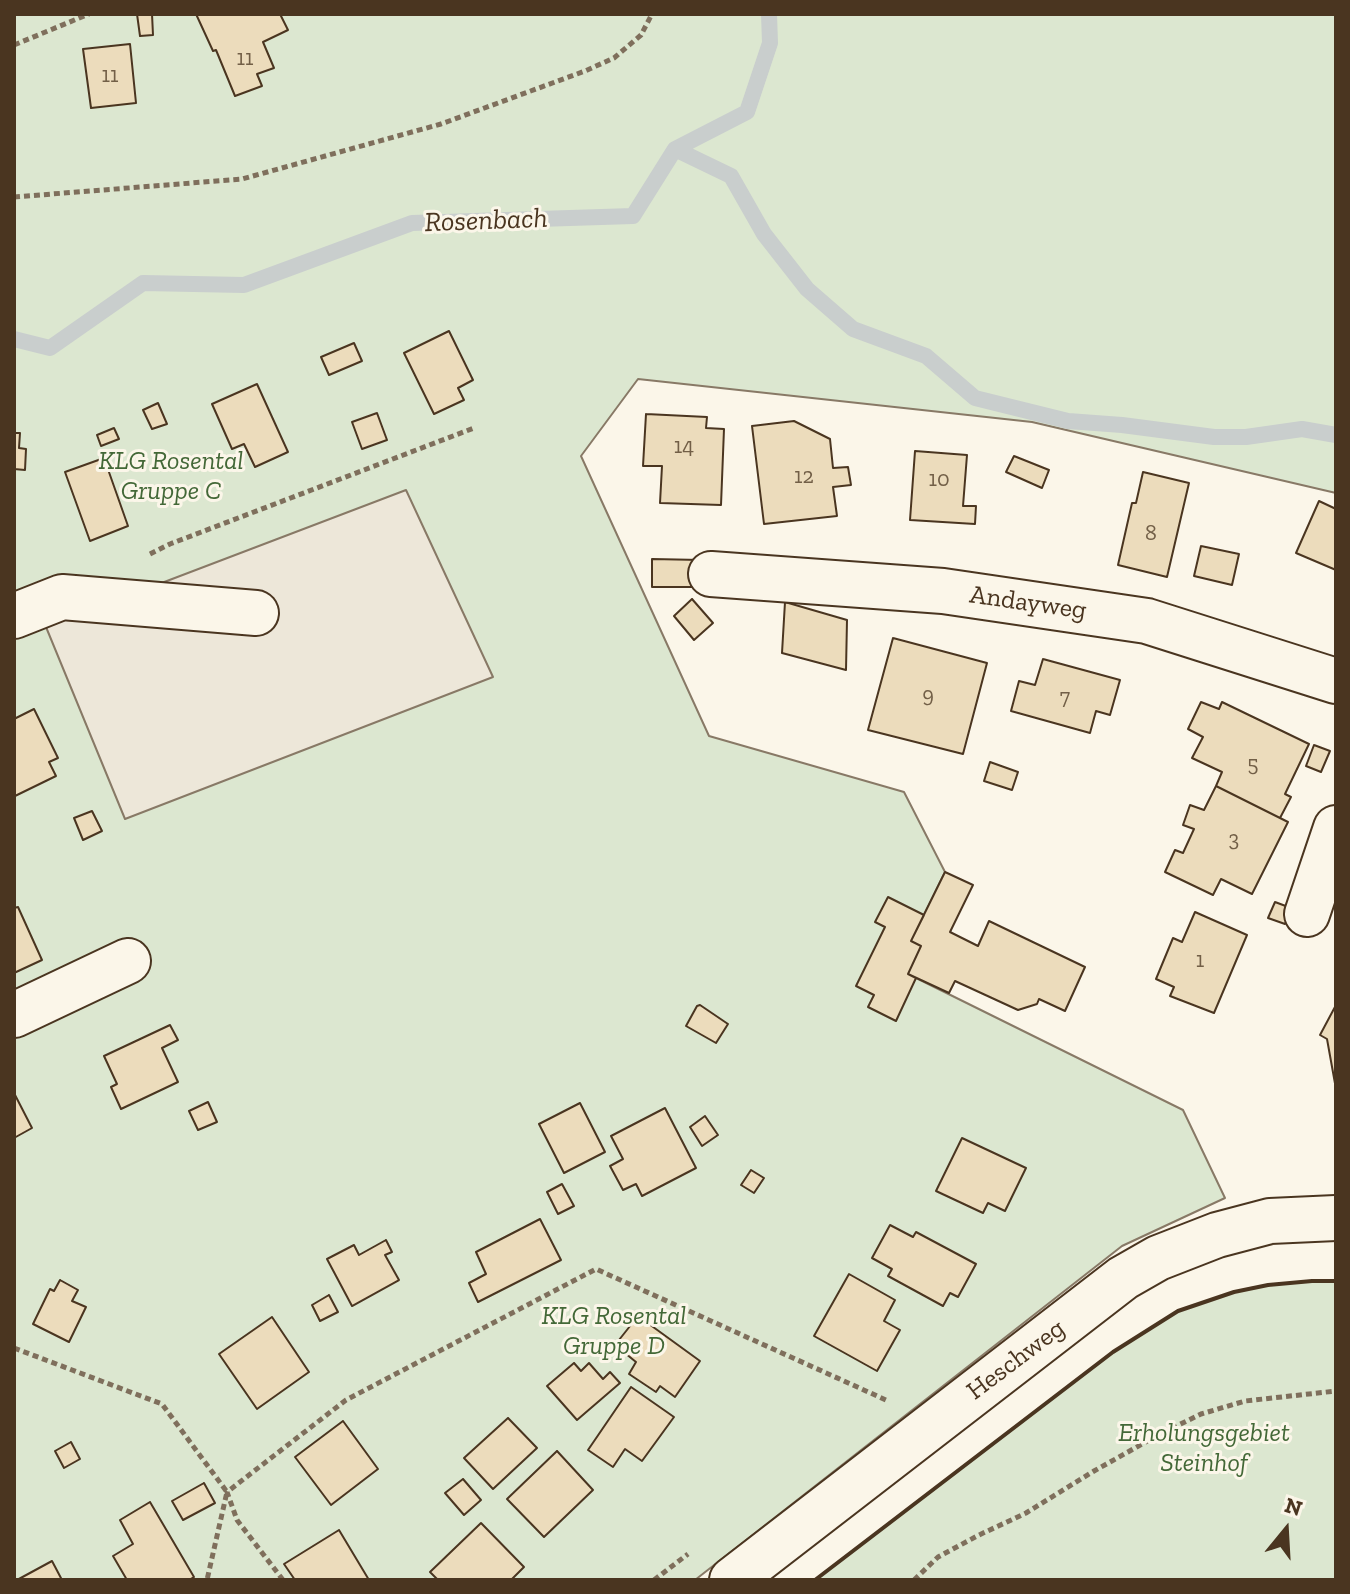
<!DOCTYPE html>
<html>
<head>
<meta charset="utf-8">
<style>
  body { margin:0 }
  #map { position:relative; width:1350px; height:1594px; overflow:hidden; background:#fbf6e9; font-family:"Zilla Slab",serif }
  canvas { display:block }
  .frame { position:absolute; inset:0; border:16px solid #4a3520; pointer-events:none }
  .north { position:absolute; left:1246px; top:1490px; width:80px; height:80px; -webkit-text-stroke:6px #fbf6e9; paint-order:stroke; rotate:18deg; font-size:22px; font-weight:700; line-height:32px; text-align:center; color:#4a3520 }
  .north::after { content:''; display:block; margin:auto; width:28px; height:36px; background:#4a3520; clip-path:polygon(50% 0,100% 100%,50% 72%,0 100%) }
</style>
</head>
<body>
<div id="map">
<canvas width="1350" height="1594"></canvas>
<div class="frame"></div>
<div class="north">N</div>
</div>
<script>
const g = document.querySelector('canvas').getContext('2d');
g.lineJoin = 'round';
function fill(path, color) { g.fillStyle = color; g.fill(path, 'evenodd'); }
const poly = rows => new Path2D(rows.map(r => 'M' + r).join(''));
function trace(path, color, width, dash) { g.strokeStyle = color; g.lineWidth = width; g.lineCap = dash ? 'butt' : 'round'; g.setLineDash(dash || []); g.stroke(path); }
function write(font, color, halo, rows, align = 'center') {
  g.font = font + ' "Zilla Slab",serif'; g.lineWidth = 6; g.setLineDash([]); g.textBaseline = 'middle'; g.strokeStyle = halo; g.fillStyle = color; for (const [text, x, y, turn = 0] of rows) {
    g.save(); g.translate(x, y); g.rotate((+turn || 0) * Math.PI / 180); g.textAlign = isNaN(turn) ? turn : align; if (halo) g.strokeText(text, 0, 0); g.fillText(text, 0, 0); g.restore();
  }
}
const green = poly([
  [14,14,1336,14,1336,493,1032,422,638,379,581,456,709,736,904,792,945,872,911,941,908,974,1183,1110,1225,1198,1122,1246,695,1580,14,1580,14,14],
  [1312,1281,1336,1281,1336,1580,815,1580,1113,1352,1178,1311,1234,1292,1268,1285,1312,1281]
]);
const parking = poly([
  [406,490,493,677,125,819,46,627,406,490]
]);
const stream = poly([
  [675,149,731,176,764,234,807,289,853,329,926,356,975,398,1068,421,1122,425,1214,437,1246,437,1302,429,1336,435],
  [14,339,50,348,143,283,244,285,412,223,633,216,675,149,747,112,770,43,769,14]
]);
const building = poly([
  [137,14,152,14,153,35,140,36,137,14],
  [196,14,280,14,288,30,263,42,274,68,257,74,262,86,235,96,216,50,213,51,196,14],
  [130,44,136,103,91,108,83,49,130,44],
  [449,331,473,380,458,388,464,400,434,414,404,353,449,331],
  [354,343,362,361,329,375,321,357,354,343],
  [257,384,288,452,255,467,244,444,232,449,212,404,257,384],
  [158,403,167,424,152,429,143,410,158,403],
  [377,413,387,440,362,449,352,422,377,413],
  [646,414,707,417,706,428,724,429,721,505,660,503,662,466,643,466,646,414],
  [794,421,830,439,833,468,848,467,851,485,833,487,837,516,764,524,752,426,794,421],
  [114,428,119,439,101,446,97,435,114,428],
  [14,433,20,433,19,448,26,449,25,470,14,469,14,433],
  [915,451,967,455,963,506,976,506,975,524,910,520,915,451],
  [1014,456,1049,470,1042,488,1006,472,1014,456],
  [104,458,128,526,90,541,65,472,104,458],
  [1143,472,1189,483,1167,577,1118,565,1132,503,1136,503,1143,472],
  [1319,501,1336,509,1336,570,1296,553,1319,501],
  [1201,546,1239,554,1232,585,1194,576,1201,546],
  [652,559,701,560,701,587,652,587,652,559],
  [692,599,713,623,694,640,674,616,692,599],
  [785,602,847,620,846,670,782,653,785,602],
  [893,638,987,663,963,754,868,730,893,638],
  [1043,659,1120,680,1110,715,1096,711,1090,733,1011,711,1019,681,1035,685,1043,659],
  [1201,702,1219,709,1222,702,1309,744,1285,794,1291,797,1280,818,1216,786,1222,772,1192,758,1203,737,1188,729,1201,702],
  [34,709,58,758,49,762,56,776,15,796,14,719,34,709],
  [1314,745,1330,751,1321,772,1306,766,1314,745],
  [990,762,1018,772,1012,790,984,781,990,762],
  [1216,786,1288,822,1252,894,1221,879,1213,895,1165,872,1175,850,1183,853,1194,829,1183,825,1190,805,1204,810,1216,786],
  [92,811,102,831,83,840,74,818,92,811],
  [945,872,973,885,950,932,978,946,989,921,1085,967,1065,1011,1039,999,1037,1004,1018,1010,955,981,949,993,908,974,921,946,911,941,945,872],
  [888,897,924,915,911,941,921,946,908,974,916,978,896,1021,868,1007,874,995,856,986,885,927,875,922,888,897],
  [1275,902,1291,908,1285,924,1268,918,1275,902],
  [18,907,42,960,14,973,14,908,18,907],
  [1195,912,1247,935,1214,1013,1170,996,1174,987,1156,979,1173,938,1182,942,1195,912],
  [700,1005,728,1024,716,1043,686,1026,697,1006,700,1005],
  [1336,1005,1336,1089,1327,1039,1320,1035,1336,1005],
  [170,1025,178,1040,162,1048,178,1082,121,1109,111,1087,117,1084,104,1056,170,1025],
  [14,1093,32,1128,14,1138,14,1093],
  [208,1102,217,1122,198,1130,189,1111,208,1102],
  [580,1103,605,1152,564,1173,539,1124,580,1103],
  [665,1108,696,1168,642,1196,636,1184,623,1190,610,1166,623,1159,611,1136,665,1108],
  [705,1116,718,1135,702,1146,690,1127,705,1116],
  [962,1138,1026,1168,1005,1211,988,1203,983,1213,936,1191,962,1138],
  [751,1170,764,1178,754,1193,741,1185,751,1170],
  [562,1184,574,1206,558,1214,547,1192,562,1184],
  [540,1219,561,1260,478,1302,469,1283,486,1274,476,1252,540,1219],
  [890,1225,913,1237,916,1232,976,1264,958,1297,950,1293,943,1306,888,1276,892,1269,872,1258,890,1225],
  [386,1240,392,1252,385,1255,399,1280,352,1306,327,1259,354,1245,359,1255,386,1240],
  [849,1274,895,1300,884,1321,900,1330,877,1371,814,1336,849,1274],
  [60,1280,78,1290,72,1301,86,1307,69,1342,33,1324,50,1289,54,1291,60,1280],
  [329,1295,338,1312,320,1321,312,1305,329,1295],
  [638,1316,700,1361,675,1397,660,1386,656,1392,629,1374,636,1362,615,1345,638,1316],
  [272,1317,309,1372,257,1409,219,1354,272,1317],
  [574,1363,581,1371,589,1363,603,1379,610,1372,620,1383,577,1420,547,1386,574,1363],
  [631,1387,674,1417,642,1461,625,1449,613,1467,588,1450,631,1387],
  [508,1418,537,1448,493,1489,464,1458,508,1418],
  [343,1421,378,1469,331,1505,295,1457,343,1421],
  [71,1442,80,1459,64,1468,55,1451,71,1442],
  [557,1451,593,1490,544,1537,507,1499,557,1451],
  [463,1479,481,1500,464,1515,445,1493,463,1479],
  [204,1483,215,1503,183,1520,172,1501,204,1483],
  [150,1502,194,1577,189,1580,127,1580,113,1556,133,1544,120,1520,150,1502],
  [481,1523,524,1567,511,1580,438,1580,430,1572,481,1523],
  [339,1530,369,1580,295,1580,284,1564,339,1530],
  [52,1561,62,1580,17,1580,52,1561]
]);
const path = poly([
  [14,45,89,14],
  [14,197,242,179,441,124,585,71,614,58,641,35,652,14],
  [150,554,170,544,474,428],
  [14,1348,162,1404,227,1492,207,1580],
  [283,1580,237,1520,227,1492,346,1400,596,1269,886,1400],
  [654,1580,688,1554],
  [914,1580,938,1557,979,1535,1026,1513,1094,1471,1160,1434,1201,1414,1245,1401,1336,1391]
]);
const minor = poly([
  [711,574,943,591,1147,621,1336,681],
  [14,616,62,597,256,613],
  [1307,914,1336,828],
  [14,1015,128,961],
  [732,1580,1123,1278,1158,1258,1217,1235,1270,1221,1336,1218]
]);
const wall = poly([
  [815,1580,1113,1352,1178,1311,1234,1292,1268,1285,1312,1281,1336,1281]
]);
const numberNames = [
  ["11",245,59],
  ["11",110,76],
  ["14",684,447],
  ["12",804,477],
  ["10",939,480],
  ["8",1151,534],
  ["9",928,696],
  ["7",1065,698],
  ["5",1253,765],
  ["3",1234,840],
  ["1",1200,961]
];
const parkNames = [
  ["KLG Rosental",171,462],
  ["Gruppe C",171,492],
  ["KLG Rosental",614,1317],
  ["Gruppe D",614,1347],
  ["Erholungsgebiet",1204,1434],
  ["Steinhof",1204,1464]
];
const streetNames = [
  ["Andayweg",1028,603,8],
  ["Heschweg",1016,1360,-37]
];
const waterNames = [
  ["Rosenbach",486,221,-2]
];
fill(green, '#dce7d0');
trace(green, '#887966', 2);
fill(parking, '#ede7d9');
trace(parking, '#887966', 2);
trace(stream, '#c9cecd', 16);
fill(building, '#ecdcbc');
trace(building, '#4a3520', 2);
trace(minor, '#4a3520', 48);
trace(path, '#7f6f5c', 5, [6, 4]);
trace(minor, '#fbf6e9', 44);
trace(wall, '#4a3520', 4);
write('22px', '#725f47', null, numberNames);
write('italic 26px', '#436837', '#fbf6e9', parkNames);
write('26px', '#4a3520', '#fbf6e9', streetNames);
write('italic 28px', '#4a3520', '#fbf6e9', waterNames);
</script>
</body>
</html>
